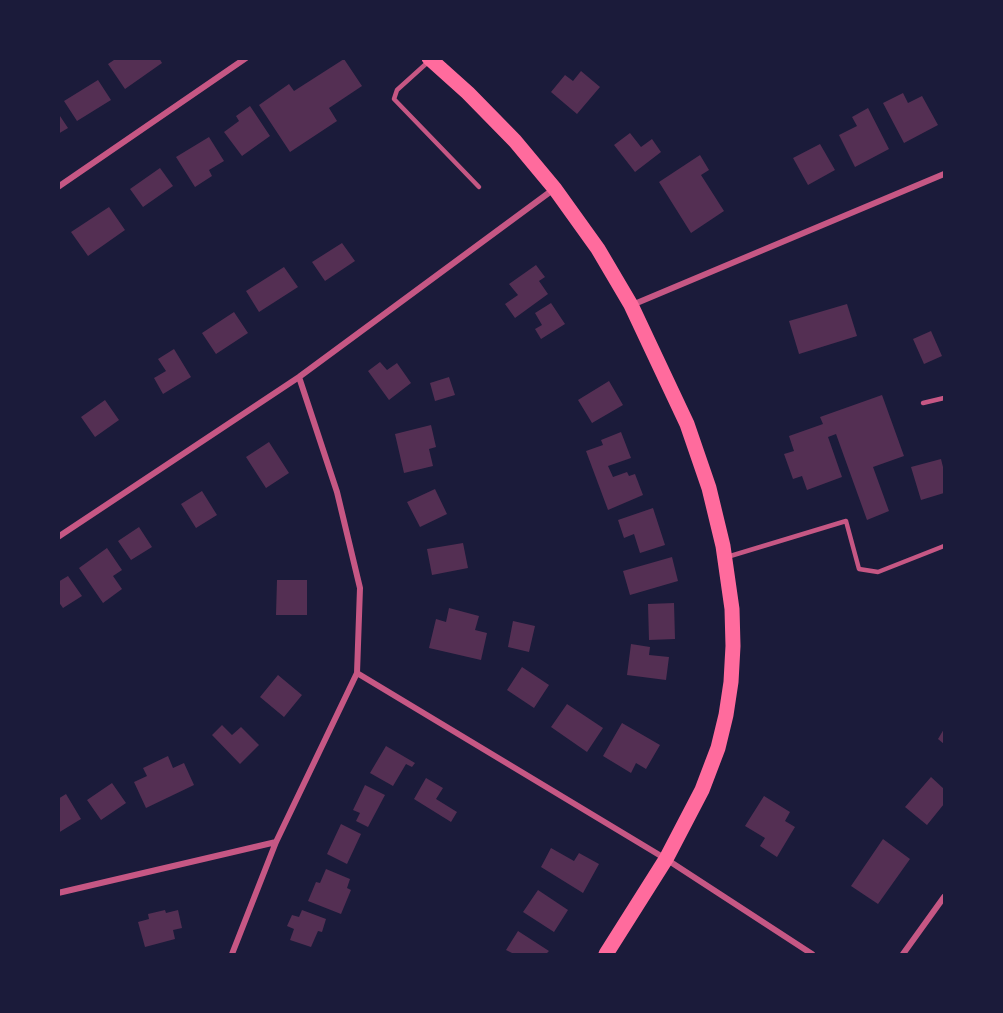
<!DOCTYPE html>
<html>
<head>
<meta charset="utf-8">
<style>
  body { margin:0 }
  #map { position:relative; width:1003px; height:1013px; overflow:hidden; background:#1b1b3a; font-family:"Archivo Narrow",sans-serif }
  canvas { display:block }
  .frame { position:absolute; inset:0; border:60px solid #1b1b3a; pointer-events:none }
</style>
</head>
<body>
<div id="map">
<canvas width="1003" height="1013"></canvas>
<div class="frame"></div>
</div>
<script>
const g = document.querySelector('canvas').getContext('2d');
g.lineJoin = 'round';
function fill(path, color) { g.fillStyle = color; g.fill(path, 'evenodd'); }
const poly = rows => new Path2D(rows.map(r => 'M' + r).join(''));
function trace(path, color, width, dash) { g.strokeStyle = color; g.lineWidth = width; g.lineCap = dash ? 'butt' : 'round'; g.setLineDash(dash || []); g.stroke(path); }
const building = poly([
  [117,58,159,58,162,63,125,89,108,64],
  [344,59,362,86,329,108,337,121,290,152,259,105,289,84,294,91],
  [581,71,600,87,577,114,551,92,565,75,573,81],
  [98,80,111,100,77,121,64,101],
  [903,93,908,103,922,96,938,125,904,143,883,103],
  [250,106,270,136,242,156,224,132,239,121,236,116],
  [868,108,889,149,855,167,839,135,857,126,852,117],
  [58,113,68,128,58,134],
  [630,133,641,147,652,139,661,152,635,172,614,145],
  [209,137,224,161,209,170,212,176,195,187,176,157],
  [820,144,835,170,808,185,793,158],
  [700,155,709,170,701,175,724,211,691,233,659,182],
  [160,168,173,186,143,207,130,189],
  [109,207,125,230,88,256,71,232],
  [342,243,355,261,325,281,312,262],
  [536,265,545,277,539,281,548,294,515,318,505,304,518,295,509,284],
  [284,267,298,287,259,312,246,291],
  [551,303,565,324,541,339,535,329,542,325,535,313],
  [847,304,857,336,799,354,789,321],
  [234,312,248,333,216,354,202,333],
  [931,331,942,356,924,364,913,339],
  [174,349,191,377,163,394,154,378,166,371,158,359],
  [380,362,387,370,397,363,411,383,389,400,368,371],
  [449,377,455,395,435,401,430,383],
  [609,381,623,405,592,423,578,400],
  [882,395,904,456,873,467,889,511,867,520,836,434,828,437,842,477,807,490,802,476,793,479,784,454,794,451,789,436,823,424,820,417],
  [105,400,119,420,95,437,81,417],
  [431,425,436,447,429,449,433,466,404,473,395,434],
  [621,432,631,458,608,466,613,477,627,472,629,476,635,474,643,495,608,510,586,451,603,445,601,440],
  [269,442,289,473,266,488,246,457],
  [941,459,944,471,944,493,921,500,911,467],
  [435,489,447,514,420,527,407,502],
  [202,491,217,515,196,528,181,504],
  [653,508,665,545,640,553,634,534,624,538,618,520],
  [139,527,152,547,131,560,118,541],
  [463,543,468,568,432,575,427,549],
  [107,548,122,570,113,576,122,589,103,603,79,568],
  [672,557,678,581,630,595,623,571],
  [68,576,82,596,63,608,58,601,58,582],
  [277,580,307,580,307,615,276,615],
  [674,603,675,639,649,640,648,604],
  [449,608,479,616,475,630,487,633,481,660,429,648,436,619,446,622],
  [513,621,535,626,529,652,508,647],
  [631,644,650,647,649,655,669,657,666,680,627,675],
  [522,667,549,685,534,708,507,690],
  [278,675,302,695,284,717,260,697],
  [567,704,603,728,587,752,551,727],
  [622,723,660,745,646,769,636,763,631,773,603,756],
  [222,725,232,735,241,727,259,745,240,764,212,735],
  [944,729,944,744,938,739],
  [386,746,415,763,412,767,406,764,393,786,370,773],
  [168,756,173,768,184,763,194,785,146,808,134,782,147,776,143,768],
  [931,777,944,789,944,804,927,825,905,807],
  [426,778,443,788,436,799,457,812,451,822,414,799],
  [112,783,126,803,101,820,87,800],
  [365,785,385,795,368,827,356,821,360,813,353,810],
  [66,794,81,819,58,833,58,799],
  [764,796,790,812,785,821,795,827,777,857,760,846,765,838,745,826],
  [341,824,361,834,347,864,327,854],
  [883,839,910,859,878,904,851,886],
  [551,848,574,861,579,853,599,864,583,893,541,867],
  [326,869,350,879,347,888,351,890,341,914,308,901,316,882,320,883],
  [538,890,568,910,554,932,523,912],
  [165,910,166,913,178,910,182,928,173,930,175,939,145,947,138,922,149,919,148,914],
  [302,910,326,919,322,932,318,931,311,947,290,940,294,929,287,926,292,915,299,917],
  [518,931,549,951,546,954,514,954,506,950]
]);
const service = poly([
  [428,62,397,90,394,99,479,187],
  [923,403,944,398],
  [727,557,846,521,859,569,878,572,944,546]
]);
const minor = poly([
  [58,187,246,58],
  [632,305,944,174],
  [58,537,299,377,554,189],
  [357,673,666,859,812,954],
  [58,893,276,842],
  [232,954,276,842,357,673,360,588,337,492,299,377],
  [903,954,944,897]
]);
const primary = poly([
  [429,58,468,93,515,141,555,189,598,249,631,305,687,424,709,488,723,546,732,609,733,646,731,682,726,715,718,748,702,790,666,859,606,954]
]);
fill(building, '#542f53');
trace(service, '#c65784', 4.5);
trace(minor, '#c65784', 6);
trace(primary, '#ff6b9d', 15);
</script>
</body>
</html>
